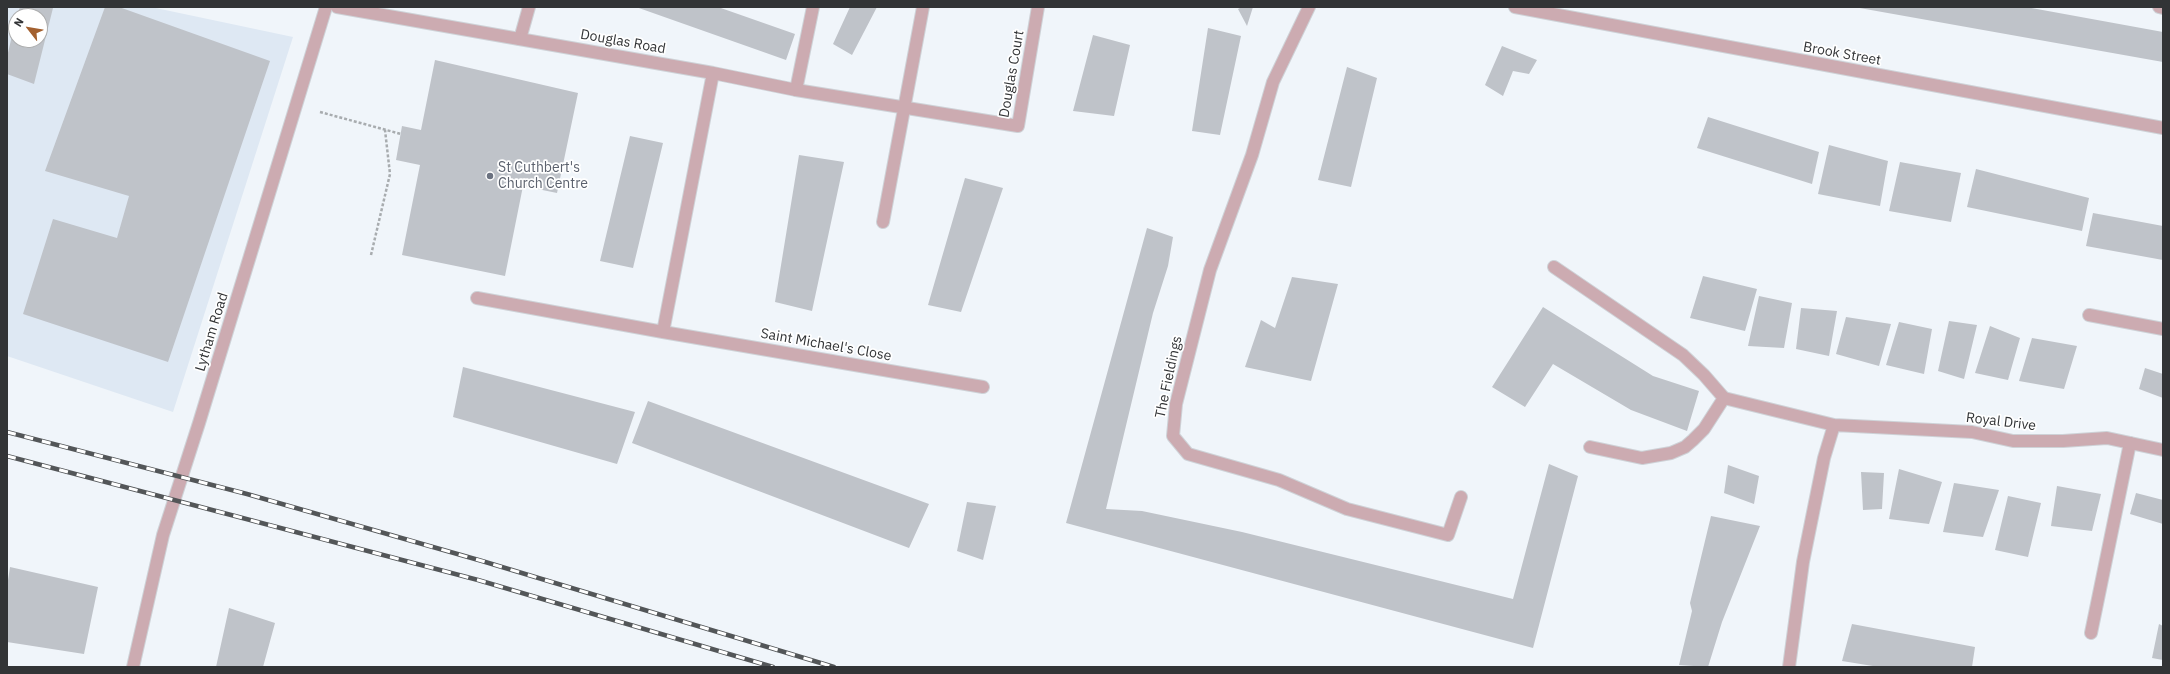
<!DOCTYPE html>
<html>
<head>
<meta charset="utf-8">
<style>
  body { margin:0 }
  #map { position:relative; width:2170px; height:674px; overflow:hidden; background:#f0f5fa; font-family:"IBM Plex Sans",sans-serif }
  canvas { display:block }
  .frame { position:absolute; inset:0; border:8px solid #323436; pointer-events:none }
  .north { position:absolute; left:8px; top:8px; width:40px; height:40px; box-sizing:border-box; background:#fff; border:1px solid #adaeaf; border-radius:50%; rotate:301deg; font-size:11px; font-weight:700; line-height:16px; text-align:center; color:#323436 }
  .north::after { content:''; display:block; margin:auto; width:14px; height:18px; background:#a3602f; clip-path:polygon(50% 0,100% 100%,50% 72%,0 100%) }
</style>
</head>
<body>
<div id="map">
<canvas width="2170" height="674"></canvas>
<div class="frame"></div>
<div class="north">N</div>
</div>
<script>
const g = document.querySelector('canvas').getContext('2d');
g.lineJoin = 'round';
function fill(path, color) { g.fillStyle = color; g.fill(path, 'evenodd'); }
const poly = rows => new Path2D(rows.map(r => 'M' + r).join(''));
function trace(path, color, width, dash) { g.strokeStyle = color; g.lineWidth = width; g.lineCap = dash ? 'butt' : 'round'; g.setLineDash(dash || []); g.stroke(path); }
function write(font, color, halo, rows, align = 'center') {
  g.font = font + ' "IBM Plex Sans",sans-serif'; g.lineWidth = 3.5; g.setLineDash([]); g.textBaseline = 'middle'; g.strokeStyle = halo; g.fillStyle = color; for (const [text, x, y, turn = 0] of rows) {
    g.save(); g.translate(x, y); g.rotate((+turn || 0) * Math.PI / 180); g.textAlign = isNaN(turn) ? turn : align; if (halo) g.strokeText(text, 0, 0); g.fillText(text, 0, 0); g.restore();
  }
}
const built = poly([
  [7,7,151,7,293,37,173,412,7,356],
  [16,16,40,16,40,40,16,40]
]);
const building = poly([
  [20,7,53,8,34,84,7,74,7,57,15,23,16,40,40,40,40,16,17,16],
  [105,7,119,7,270,61,168,362,23,314,53,219,117,238,129,196,45,171],
  [636,7,718,7,795,34,786,60],
  [850,7,877,7,852,55,833,44],
  [1242,7,1253,7,1247,26,1238,9],
  [1854,7,2026,7,2163,32,2163,62],
  [1208,28,1241,36,1220,135,1192,131],
  [1093,35,1130,45,1114,116,1073,111],
  [1502,46,1537,60,1529,74,1513,71,1503,96,1485,85],
  [435,60,578,93,557,193,523,186,505,276,402,255,420,165,396,160,402,126,421,130],
  [1347,67,1377,78,1351,187,1318,180],
  [1708,117,1819,152,1812,184,1697,148],
  [630,136,663,143,633,268,600,261],
  [1829,145,1888,161,1880,206,1818,194],
  [799,155,844,162,812,311,775,302],
  [1900,162,1961,173,1951,222,1889,211],
  [1976,169,2089,198,2082,231,1967,207],
  [965,178,1003,188,961,312,928,305],
  [2093,213,2163,226,2163,260,2086,246],
  [1147,228,1173,237,1168,266,1153,313,1106,509,1142,511,1242,532,1513,599,1549,464,1578,476,1533,648,1066,523],
  [1703,276,1757,289,1745,331,1690,318],
  [1292,277,1338,284,1311,381,1245,367,1261,320,1275,328],
  [1759,296,1792,303,1784,348,1748,346],
  [1543,307,1653,376,1699,391,1687,431,1631,410,1553,364,1525,407,1492,387],
  [1801,308,1837,311,1829,356,1796,349],
  [1846,317,1891,324,1879,366,1836,354],
  [1949,321,1977,325,1964,379,1938,371],
  [1899,322,1932,329,1924,374,1886,365],
  [1990,326,2020,338,2008,380,1975,373],
  [2032,338,2077,346,2064,389,2019,381],
  [463,367,635,412,617,464,453,417],
  [2145,368,2163,374,2163,398,2139,389],
  [648,401,929,504,909,548,632,443],
  [1728,465,1759,476,1754,504,1724,493],
  [1899,469,1942,482,1929,524,1889,519],
  [1861,472,1884,473,1882,509,1863,510],
  [1954,483,1999,490,1983,537,1943,532],
  [2057,486,2101,494,2092,531,2051,526],
  [2136,493,2163,500,2163,524,2130,514],
  [2008,496,2041,503,2028,557,1995,550],
  [967,502,996,506,983,560,957,551],
  [1711,516,1760,526,1722,622,1708,667,1679,665,1692,611,1690,603],
  [10,567,98,587,84,654,7,642,7,587],
  [229,608,275,623,263,667,216,667],
  [1852,624,1975,647,1972,667,1879,667,1842,661],
  [2159,624,2163,626,2163,660,2152,658]
]);
const path = poly([
  [320,112,401,134],
  [371,255,390,174,385,130]
]);
const lane = poly([
  [2159,7,2163,8],
  [520,39,529,7],
  [796,90,813,7],
  [1554,267,1683,355,1704,375,1724,398,1704,429,1693,440,1685,447,1671,453,1642,458,1590,447],
  [2089,315,2163,329],
  [2091,633,2130,443]
]);
const street = poly([
  [337,7,713,73,796,90,1018,126,1038,7],
  [1309,7,1273,82,1252,155,1210,270,1176,404,1173,436,1188,454,1279,480,1347,509,1448,535,1461,497],
  [1515,7,2163,128],
  [713,73,663,332,983,387],
  [883,222,923,7],
  [477,298,663,332],
  [1724,398,1834,425,1972,432,2013,441,2063,441,2107,438,2163,450],
  [133,667,163,535,199,423,326,7],
  [1789,667,1803,562,1824,458,1834,425]
]);
const rail = poly([
  [7,432,247,494,482,561,834,667],
  [7,456,478,580,773,667]
]);
const markers = [
  [490,176,4,"#6b7280"]
];
const streetNames = [
  ["Douglas Road",623,42,10],
  ["Brook Street",1842,54,10],
  ["Douglas Court",1012,74,-80],
  ["Lytham Road",212,332,-73],
  ["Saint Michael's Close",826,345,10],
  ["The Fieldings",1169,377,-78],
  ["Royal Drive",2001,422,7]
];
const worshipNames = [
  ["St Cuthbert's",498,168],
  ["Church Centre",498,184]
];
fill(built, '#dee8f3');
fill(building, '#bfc3c9');
trace(lane, '#ced2d7', 14);
trace(street, '#ced2d7', 14);
trace(path, '#a8acaf', 2.5, [3, 2]);
trace(lane, '#ccabb1', 12);
trace(street, '#ccabb1', 12);
trace(rail, '#535658', 4.5);
trace(rail, '#fff', 3, [9]);
for (const [x, y, r, color] of markers) { const dot = new Path2D(); dot.arc(x, y, r, 0, 2 * Math.PI); g.fillStyle = color; g.fill(dot); trace(dot, '#fff', 1.5); }
write('14px', '#323436', '#fff', streetNames);
write('14px', '#5b616d', '#fff', worshipNames, 'left');
</script>
</body>
</html>
